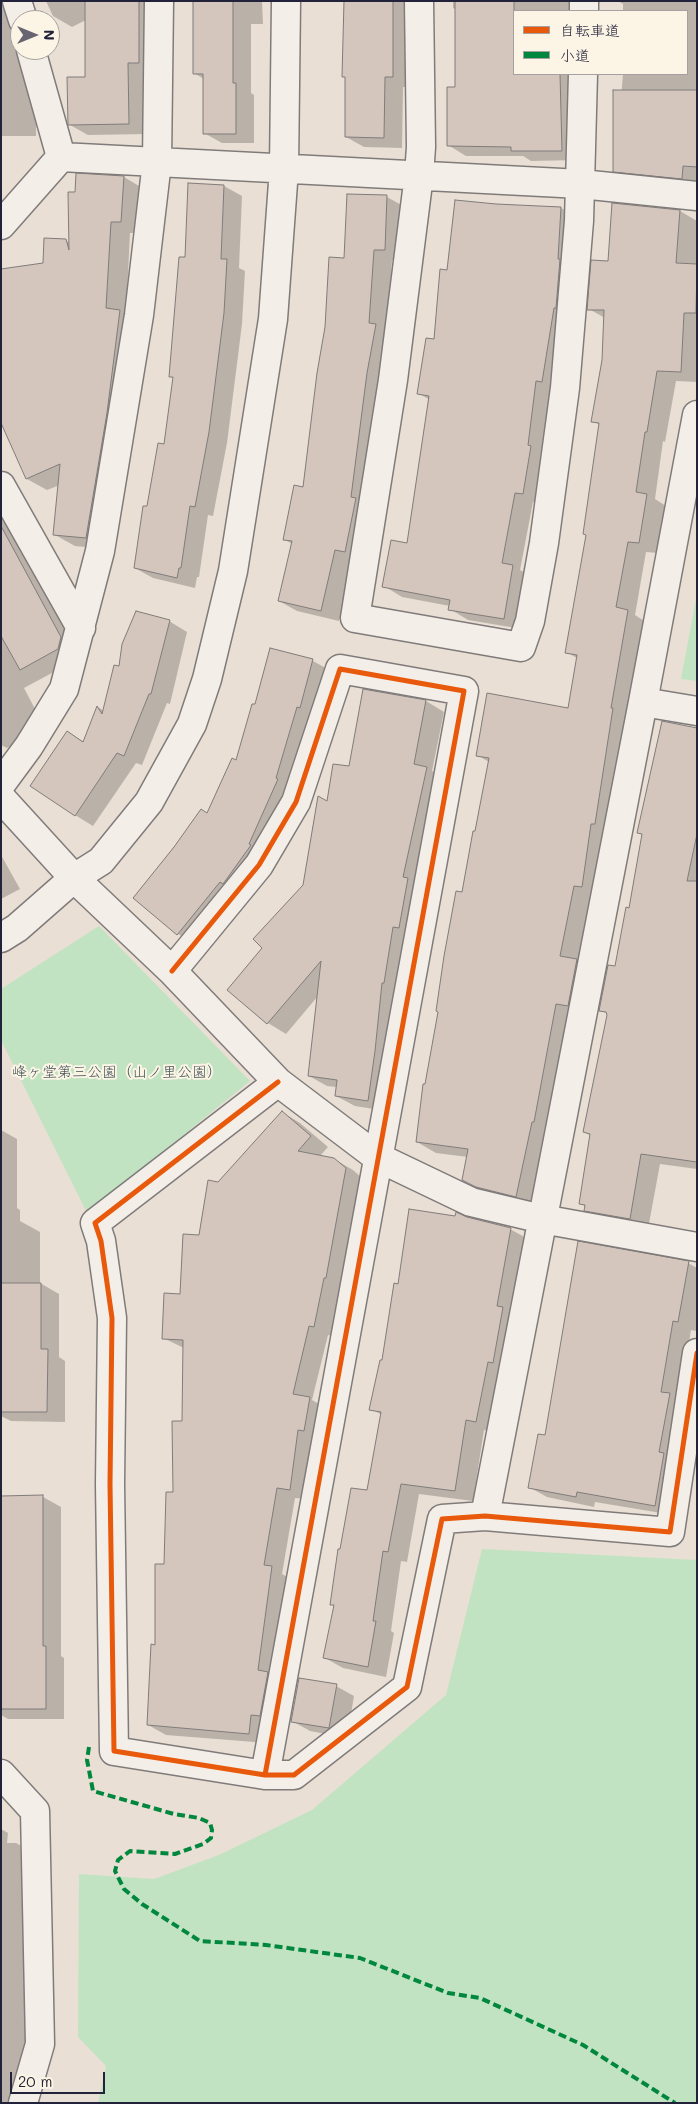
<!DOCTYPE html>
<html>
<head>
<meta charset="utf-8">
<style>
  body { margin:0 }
  #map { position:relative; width:698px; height:2104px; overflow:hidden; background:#e9dfd4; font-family:Mali,"Klee One",sans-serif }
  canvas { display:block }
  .frame { position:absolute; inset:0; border:2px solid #22223b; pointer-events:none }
  .legend { position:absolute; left:513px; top:10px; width:175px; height:65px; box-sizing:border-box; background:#fcf5e5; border:1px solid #a5a1a1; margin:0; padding:6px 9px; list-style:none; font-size:15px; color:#22223b }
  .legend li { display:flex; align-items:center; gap:10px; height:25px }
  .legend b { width:25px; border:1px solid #a5a1a1 }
  .north { position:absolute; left:10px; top:10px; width:50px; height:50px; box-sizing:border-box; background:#fcf5e5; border:1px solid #a5a1a1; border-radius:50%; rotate:90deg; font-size:14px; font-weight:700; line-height:20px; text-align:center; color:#22223b }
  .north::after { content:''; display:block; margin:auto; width:18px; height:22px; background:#686471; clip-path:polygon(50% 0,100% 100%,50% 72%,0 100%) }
  .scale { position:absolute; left:10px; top:2072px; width:95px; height:22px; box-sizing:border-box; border:2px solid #22223b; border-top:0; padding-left:6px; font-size:15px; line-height:18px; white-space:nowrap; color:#22223b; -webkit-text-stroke:4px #fcf5e5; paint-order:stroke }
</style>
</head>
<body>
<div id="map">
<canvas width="698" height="2104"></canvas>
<div class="frame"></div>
<ul class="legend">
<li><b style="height:6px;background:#e8590c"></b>自転車道</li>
<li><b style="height:6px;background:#00873e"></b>小道</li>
</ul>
<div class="north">N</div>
<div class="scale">20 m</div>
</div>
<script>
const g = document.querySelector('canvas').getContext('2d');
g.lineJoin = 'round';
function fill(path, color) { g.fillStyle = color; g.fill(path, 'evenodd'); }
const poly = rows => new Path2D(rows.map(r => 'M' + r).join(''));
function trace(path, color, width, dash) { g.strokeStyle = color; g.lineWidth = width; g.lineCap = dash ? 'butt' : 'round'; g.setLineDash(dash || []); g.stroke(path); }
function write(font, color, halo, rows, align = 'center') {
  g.font = font + ' Mali,"Klee One",sans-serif'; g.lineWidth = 4; g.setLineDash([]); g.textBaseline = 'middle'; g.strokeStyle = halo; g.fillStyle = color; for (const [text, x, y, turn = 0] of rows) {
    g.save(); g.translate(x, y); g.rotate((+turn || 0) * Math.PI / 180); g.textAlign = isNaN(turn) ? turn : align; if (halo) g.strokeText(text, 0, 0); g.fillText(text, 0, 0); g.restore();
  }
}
const green = poly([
  [697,594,697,681,681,679],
  [99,926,250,1081,87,1213,1,1040,1,989],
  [482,1549,697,1560,697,2103,98,2103,106,2066,78,2037,79,1874,154,1879,219,1855,312,1810,446,1695]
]);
const shadow = poly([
  [1,1,4,2,18,51,36,97,36,136,1,136],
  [46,1,159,1,146,134,88,135,70,125,86,78,86,20,72,27,53,16],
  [194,1,262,1,263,24,251,24,251,93,254,95,254,143,222,143,204,133,204,79,194,73],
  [344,1,413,1,411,87,403,87,402,148,364,147,346,137,346,78,343,76],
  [453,1,576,1,576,11,514,11,514,74,580,74,579,160,531,161,523,156,466,156,448,145,456,88,457,10,453,8],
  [618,1,697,1,697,188,633,181,615,171,623,74,687,74,687,11,623,11,623,4],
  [124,177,144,189,141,233,130,233,126,315,106,549,75,546,55,535,60,485,47,490,27,479,44,264,65,240,70,243,76,194],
  [224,186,242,196,239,268,245,271,242,324,227,443,213,516,208,515,199,577,197,577,195,588,153,578,135,568,148,508,165,446,175,379,171,376,187,258],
  [348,195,387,197,405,207,403,260,392,260,387,332,354,560,339,621,297,611,279,601,292,544,284,539,304,488,345,259],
  [496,205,561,208,579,218,542,504,533,502,520,570,531,576,522,629,468,620,450,609,450,606,402,597,384,586,408,544,430,400,418,393,435,341,449,271],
  [680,211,697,221,697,382,676,381,665,442,663,441,655,499,666,506,658,553,646,552,635,615,646,622,535,1207,482,1191,463,1180,468,1157,436,1153,417,1142,426,1086,489,762,477,755,569,709,578,659,567,652,588,536,600,425,593,421,603,361,605,318,589,309,610,262],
  [1,505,51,604,57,607,79,648,76,660,24,688,45,728,7,748,1,745],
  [169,621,187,632,170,704,167,703,142,765,136,763,93,826,75,815,68,732,84,742,98,707,104,711,120,667],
  [271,649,313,661,331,671,294,789,196,944,178,934,208,814,237,761,256,706],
  [364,690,426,701,444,712,432,771,445,778,386,1111,355,1106,336,1096,337,1087,327,1086,309,1076,318,996,286,1034,268,1023,229,990,264,948,304,885,328,803,350,768],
  [697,730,697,1169,660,1164,648,1229,603,1220,585,1210,586,1207,580,1203,591,1136,584,1132,608,1014,600,1010,616,967,630,909,643,835,638,832],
  [1,855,20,889,1,899],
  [282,1112,300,1123,328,1147,320,1156,334,1159,353,1170,364,1180,332,1336,328,1335,312,1400,328,1409,308,1499,295,1498,282,1574,289,1578,267,1743,166,1735,148,1725,183,1422,184,1348,163,1338,181,1295,218,1183],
  [1,1130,17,1139,17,1208,20,1210,20,1221,40,1232,40,1283,59,1294,59,1357,65,1361,65,1422,11,1421,1,1416],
  [467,1218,510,1229,528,1239,494,1432,484,1430,473,1501,419,1494,407,1562,401,1561,391,1631,394,1633,386,1677,343,1668,325,1658,335,1606,332,1604,341,1551,368,1492,382,1415,371,1409,384,1362,399,1285],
  [688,1263,697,1268,697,1327,696,1331,691,1330,680,1400,673,1515,595,1502,594,1507,547,1497,529,1487,546,1437],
  [1,1497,43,1497,61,1507,61,1656,64,1658,64,1719,8,1719,1,1715],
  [336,1686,354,1696,347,1738,310,1731,292,1721],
  [1,1829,8,1833,7,1843,16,1843,34,1853,33,2009,16,2103,1,2103]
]);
const building = poly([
  [85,1,139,1,139,63,128,63,129,124,68,125,67,77,85,77,85,1],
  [193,1,233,1,233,83,236,83,236,134,203,134,203,74,193,74,193,1],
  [344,1,393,1,393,77,385,77,384,138,345,137,345,77,342,77,344,1],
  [455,1,514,1,514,74,560,74,562,151,511,151,511,147,447,146,447,87,455,87,455,1],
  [613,90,697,90,697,167,683,166,682,179,613,172,613,90],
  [76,173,124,176,121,222,111,222,106,308,120,310,107,413,86,538,53,535,60,464,26,479,1,423,1,269,43,263,44,238,66,239,69,250,68,192,75,192,76,173],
  [188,183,224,185,221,259,227,259,224,313,209,432,195,507,190,506,181,568,179,568,177,578,134,568,143,506,147,506,158,443,164,444,173,377,169,377,179,257,185,257,188,183],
  [347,194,387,195,385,250,374,250,369,323,376,324,367,373,351,497,356,498,345,552,335,550,321,611,278,601,292,541,283,540,294,485,303,487,317,373,325,327,329,257,344,258,347,194],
  [455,200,496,204,561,207,558,259,560,259,556,308,554,308,542,382,536,381,528,445,531,446,523,494,515,493,502,563,513,565,504,619,448,610,450,600,382,587,391,540,407,543,429,396,417,394,426,338,434,339,440,269,447,270,455,200],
  [612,203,680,210,676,263,697,264,696,313,684,313,681,372,657,371,647,432,645,432,636,492,647,494,639,543,628,542,616,607,628,610,611,708,613,708,595,824,591,824,582,887,574,886,560,956,577,959,568,1006,556,1004,534,1122,532,1122,516,1197,476,1187,462,1180,468,1149,416,1142,423,1084,425,1084,438,1012,436,1011,444,956,456,891,462,892,473,831,475,831,489,758,476,756,487,693,568,708,577,655,565,653,586,535,583,534,599,423,591,422,602,360,604,310,587,310,591,260,608,261,612,203],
  [1,526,61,637,58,649,20,670,1,636,1,526],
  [136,611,170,620,151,694,149,694,124,756,117,753,75,816,30,786,67,731,83,742,97,706,102,714,114,665,119,666,122,644,136,611],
  [270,648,313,659,300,708,297,707,276,778,278,779,249,844,251,845,223,884,220,882,177,935,133,898,174,847,201,809,207,813,232,758,236,760,252,704,255,704,270,648],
  [363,689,426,700,414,764,427,767,403,877,408,878,399,928,393,927,384,983,382,983,375,1051,368,1101,335,1096,337,1080,308,1076,321,961,267,1024,227,990,262,948,253,939,303,885,318,796,327,801,333,764,349,766,363,689],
  [662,721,697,728,697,834,687,881,697,881,697,1162,641,1154,630,1219,584,1211,585,1205,579,1204,590,1134,583,1132,607,1015,606,1012,599,1011,608,965,615,966,626,907,629,908,642,834,637,833,662,721],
  [282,1111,311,1136,298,1151,334,1158,346,1168,326,1278,324,1278,314,1327,309,1326,293,1394,310,1397,304,1431,298,1430,290,1490,277,1488,264,1565,272,1566,258,1670,268,1672,260,1716,251,1715,249,1734,147,1725,151,1644,155,1645,155,1564,164,1564,166,1492,173,1492,172,1421,182,1421,183,1340,162,1339,164,1293,180,1294,183,1234,199,1235,208,1180,218,1182,282,1111],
  [409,1209,455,1216,456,1212,467,1217,511,1228,497,1306,503,1307,493,1363,488,1362,476,1422,466,1420,455,1491,401,1484,388,1552,383,1551,373,1621,376,1621,368,1667,323,1658,334,1605,330,1605,338,1549,340,1549,351,1488,367,1490,381,1412,369,1410,380,1360,382,1360,394,1283,398,1284,409,1209],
  [578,1241,689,1261,678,1322,673,1321,661,1392,670,1393,659,1452,664,1453,655,1506,577,1492,576,1497,528,1488,538,1434,545,1435,578,1241],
  [1,1283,41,1283,41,1349,48,1349,47,1412,1,1412,1,1283],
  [43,1495,43,1646,46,1646,46,1709,1,1709,1,1496,43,1495],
  [299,1678,337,1684,329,1728,291,1722,299,1678]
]);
const minor = poly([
  [17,1,23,20],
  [419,1,421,147,419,175,393,380,355,618,521,647,530,621,544,543,565,388,579,221,583,74],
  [584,11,584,1],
  [31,50,61,157],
  [61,157,581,184,697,196],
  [1,225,61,157],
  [1,486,81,628],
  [643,702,697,711],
  [1,784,29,746,64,689,100,551,139,315,157,162,159,1],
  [1,798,74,878,172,971,278,1082,377,1157,471,1202,542,1219,697,1247],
  [1,938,17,928,74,878,101,861,149,802,192,724,207,679,233,571,273,319,284,169,286,1],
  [172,971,259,865,296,802,340,669,464,691,265,1775],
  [278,1082,95,1223,101,1241,112,1318,110,1484,114,1751,265,1775,294,1775,407,1687,442,1519,485,1516,670,1532,697,1353],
  [485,1516,643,702,697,415],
  [1,1774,35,1811,40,2044,23,2103]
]);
const quiet = poly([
  [89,1747,87,1760,93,1791,174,1814,199,1818,210,1823,212,1830,211,1838,203,1844,175,1854,130,1851,118,1860,115,1871,124,1889,142,1904,200,1941,266,1945,360,1958,448,1993,480,1998,583,2045,675,2103]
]);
const cycleway = poly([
  [172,971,259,865,296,802,340,669,464,691,265,1775],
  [278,1082,95,1223,101,1241,112,1318,110,1484,114,1751,265,1775,294,1775,407,1687,442,1519,485,1516,670,1532,697,1353]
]);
const parkNames = [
  ["峰ヶ堂第三公園（山ノ里公園）",117,1072]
];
fill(green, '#c1e3c2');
fill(shadow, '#0003');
fill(building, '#d4c6bc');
trace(building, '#807b7b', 1);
trace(minor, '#807b7b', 31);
trace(minor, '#f3efe8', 28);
trace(quiet, '#00873e', 4, [8, 4]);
trace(cycleway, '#e8590c', 5);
write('15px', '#425359', '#fcf5e5', parkNames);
</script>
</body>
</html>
